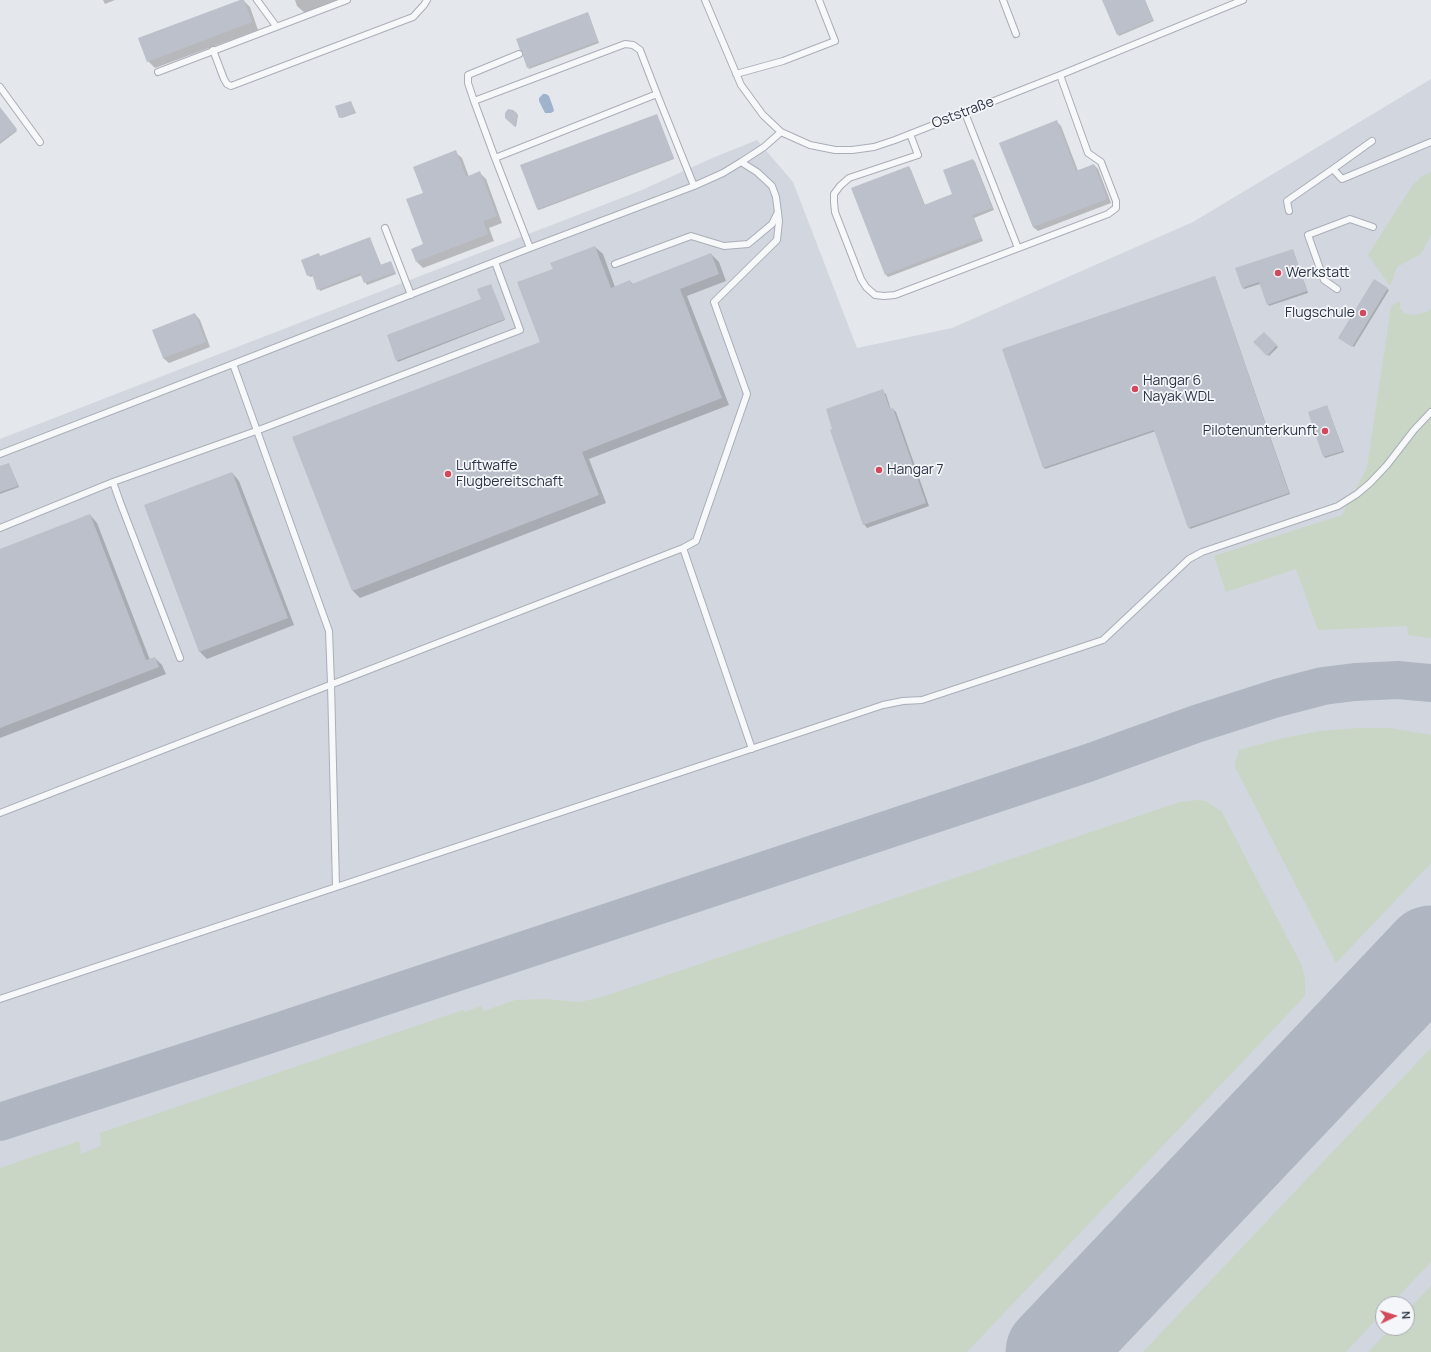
<!DOCTYPE html>
<html>
<head>
<meta charset="utf-8">
<style>
  body { margin:0 }
  #map { position:relative; width:1431px; height:1352px; overflow:hidden; background:#e4e7ec; font-family:Manrope,sans-serif }
  canvas { display:block }
  .north { position:absolute; left:1375px; top:1296px; width:40px; height:40px; box-sizing:border-box; background:#f4f6f9; border:1px solid #a4a8b1; border-radius:50%; rotate:86deg; font-size:11px; font-weight:700; line-height:16px; text-align:center; color:#2b3445 }
  .north::after { content:''; display:block; margin:auto; width:14px; height:18px; background:#d1495b; clip-path:polygon(50% 0,100% 100%,50% 72%,0 100%) }
</style>
</head>
<body>
<div id="map">
<canvas width="1431" height="1352"></canvas>
<div class="north">N</div>
</div>
<script>
const g = document.querySelector('canvas').getContext('2d');
g.lineJoin = 'round';
function fill(path, color) { g.fillStyle = color; g.fill(path, 'evenodd'); }
const poly = rows => new Path2D(rows.map(r => 'M' + r).join(''));
function trace(path, color, width, dash) { g.strokeStyle = color; g.lineWidth = width; g.lineCap = dash ? 'butt' : 'round'; g.setLineDash(dash || []); g.stroke(path); }
function write(font, color, halo, rows, align = 'center') {
  g.font = font + ' Manrope,sans-serif'; g.lineWidth = 3.5; g.setLineDash([]); g.textBaseline = 'middle'; g.strokeStyle = halo; g.fillStyle = color; for (const [text, x, y, turn = 0] of rows) {
    g.save(); g.translate(x, y); g.rotate((+turn || 0) * Math.PI / 180); g.textAlign = isNaN(turn) ? turn : align; if (halo) g.strokeText(text, 0, 0); g.fillText(text, 0, 0); g.restore();
  }
}
const built = poly([
  [1431,79,1431,1352,0,1352,0,439,642,190,710,159,757,140,793,182,857,348,952,328,1193,222],
  [1383,1304,1407,1304,1407,1328,1383,1328]
]);
const green = poly([
  [1431,172,1431,235,1421,254,1397,267,1390,286,1368,255,1412,186,1422,176],
  [1400,301,1400,308,1404,313,1414,315,1427,312,1431,309,1431,638,1408,635,1407,626,1318,630,1296,569,1226,592,1214,556,1342,515,1367,468,1391,306],
  [1360,728,1390,728,1431,735,1431,863,1336,963,1236,769,1235,763,1239,750,1284,738,1320,731],
  [1198,800,1206,801,1222,812,1302,966,1305,979,1305,996,967,1352,0,1352,0,1168,79,1141,81,1154,101,1146,100,1133,463,1010,465,1012,481,1006,484,1011,516,1000,547,999,580,1002,602,997,1180,802],
  [1431,1048,1431,1262,1391,1304,1383,1304,1383,1312,1346,1352,1143,1352],
  [1431,1286,1431,1352,1368,1352,1391,1328,1407,1328,1407,1311]
]);
const water = poly([
  [543,94,546,94,549,96,553,107,554,111,551,113,545,113,539,101,539,98]
]);
const shadow = poly([
  [103,0,115,0,105,4],
  [243,0,250,7,258,30,155,68,148,61],
  [295,0,339,0,305,13,297,6],
  [1103,0,1145,0,1154,21,1119,36],
  [589,15,599,43,529,69,528,68],
  [351,102,356,113,342,118,340,117],
  [0,108,17,131,0,144],
  [516,113,518,115,516,127,506,117],
  [657,115,674,159,539,210,537,209],
  [1057,122,1061,126,1078,171,1094,165,1098,169,1111,203,1038,231,1033,227,1000,143],
  [455,152,462,158,469,177,479,172,486,179,502,223,489,228,494,241,423,268,417,262,424,245,424,194],
  [973,160,975,162,994,210,974,218,983,241,888,277,886,275,909,167,911,170,925,205,954,194],
  [370,238,381,265,391,262,396,274,367,285,362,275,320,291,313,276,310,277,308,275],
  [595,247,603,254,615,287,630,281,633,284,711,254,719,262,726,281,687,296,729,405,589,459,606,503,360,598,352,590,541,342,554,269],
  [1293,250,1308,293,1269,306,1260,284,1244,289,1243,288],
  [1215,277,1290,494,1190,529,1156,431,1045,469,1044,467],
  [1374,281,1389,290,1354,347,1341,339],
  [491,285,505,320,398,362,397,360,482,300],
  [195,314,200,320,210,347,169,363,163,358],
  [1264,333,1278,347,1269,356,1255,342],
  [882,391,886,394,891,410,893,409,896,412,929,506,867,528,864,524],
  [1327,406,1344,452,1325,458,1309,412],
  [9,464,19,487,0,494,0,467],
  [232,473,239,481,294,625,207,659,200,652,145,505],
  [90,515,97,523,150,660,155,658,162,665,166,674,0,738,0,550]
]);
const taxiway = poly([
  [0,1122,271,1034,1088,763,1196,724,1277,698,1323,686,1355,682,1398,680,1431,683]
]);
const runway = poly([
  [1053,1352,1431,953]
]);
const building = poly([
  [240,0,244,0,252,22,147,62,138,38],
  [1102,0,1145,0,1153,20,1117,35],
  [588,12,598,41,527,68,523,56,523,53,520,50,516,39],
  [351,101,355,112,339,118,335,106],
  [0,107,17,129,0,142],
  [508,109,513,110,517,113,515,127,505,118,505,113],
  [657,114,674,158,537,209,520,165],
  [1057,120,1076,171,1094,164,1107,199,1033,227,999,143],
  [456,150,466,177,480,171,497,216,483,221,488,234,416,262,411,249,423,244,406,199,423,193,413,167],
  [973,159,992,208,972,215,981,238,885,275,851,188,909,166,924,205,952,194,943,170],
  [370,237,380,265,391,261,395,272,364,283,360,273,317,290,312,274,307,276,301,260,319,253,320,256],
  [595,246,611,288,630,280,632,284,711,253,719,274,680,289,722,398,582,452,599,495,352,591,292,437,540,342,517,282,553,269,550,263],
  [1293,249,1307,291,1267,305,1259,282,1242,288,1235,268],
  [1215,276,1289,493,1188,528,1154,430,1043,468,1002,349],
  [1374,279,1388,288,1352,347,1338,338],
  [491,284,505,319,396,361,387,335,481,299,477,289],
  [195,313,206,342,163,358,152,330],
  [1264,332,1277,345,1267,356,1253,342],
  [883,389,890,409,893,408,926,503,863,525,830,430,832,429,826,409],
  [1327,405,1343,451,1323,457,1308,412],
  [9,463,18,486,0,492,0,466],
  [232,472,288,618,199,652,144,505],
  [90,514,146,660,155,657,159,667,0,728,0,549]
]);
const service = poly([
  [257,0,276,26],
  [705,0,741,85,763,115,781,132,810,145,835,150,852,150,874,147,895,140,1060,75,1243,0],
  [1003,0,1016,34],
  [213,50,224,79,227,84,231,86,413,17,424,5,427,0],
  [158,72,347,0],
  [736,74,783,61,835,41,819,0],
  [0,87,40,142],
  [474,101,468,83,468,75,519,54],
  [965,113,1018,248],
  [910,134,918,155,849,178,840,186,834,194,834,202,835,212,861,279,866,287,875,295,884,296,895,295,1108,214,1116,208,1116,201,1101,162,1088,153,1060,75],
  [495,158,474,101,625,44,633,45,640,50,657,94],
  [1333,169,1372,141],
  [1289,211,1287,201,1333,169,1342,179,1431,142],
  [385,228,411,295],
  [530,248,495,158,657,94,694,186],
  [615,264,691,236,724,246,748,244,772,224,778,212],
  [1337,289,1324,280,1308,235,1350,219,1373,227],
  [233,364,329,631,331,684,336,887],
  [0,454,233,364,530,248,694,186,723,173,741,162,764,147,781,132],
  [113,482,256,431,520,330,495,262],
  [0,528,113,482,120,502,180,658],
  [683,548,752,749],
  [0,813,683,548,696,541,747,394,714,302,777,240,779,221,776,197,772,186,757,172,741,162],
  [0,999,883,705,903,701,922,700,1103,640,1189,559,1202,552,1338,506,1357,494,1370,483,1387,465,1414,430,1431,412]
]);
const markers = [
  [1278,273,4,"#d1495b"],
  [1363,313,4,"#d1495b"],
  [1135,389,4,"#d1495b"],
  [1325,431,4,"#d1495b"],
  [879,470,4,"#d1495b"],
  [448,474,4,"#d1495b"]
];
const streetNames = [
  ["Oststraße",963,113,-21]
];
const poiNames = [
  ["Werkstatt",1286,273],
  ["Flugschule",1355,313,"right"],
  ["Hangar 6",1143,381],
  ["Nayak WDL",1143,397],
  ["Pilotenunterkunft",1317,431,"right"],
  ["Luftwaffe",456,466],
  ["Flugbereitschaft",456,482],
  ["Hangar 7",887,470]
];
fill(built, '#d2d6de');
fill(green, '#c9d6c5');
fill(water, '#9fb4cc');
fill(shadow, '#0003');
trace(taxiway, '#b0b6c1', 38);
trace(runway, '#b0b6c1', 95);
fill(building, '#bbc0ca');
trace(service, '#a9aeb7', 8);
trace(service, '#f7f8fa', 6);
for (const [x, y, r, color] of markers) { const dot = new Path2D(); dot.arc(x, y, r, 0, 2 * Math.PI); g.fillStyle = color; g.fill(dot); trace(dot, '#f4f6f9', 1.5); }
write('14px', '#2b3445', '#f4f6f9', streetNames);
write('14px', '#2b3445', '#f4f6f9', poiNames, 'left');
</script>
</body>
</html>
